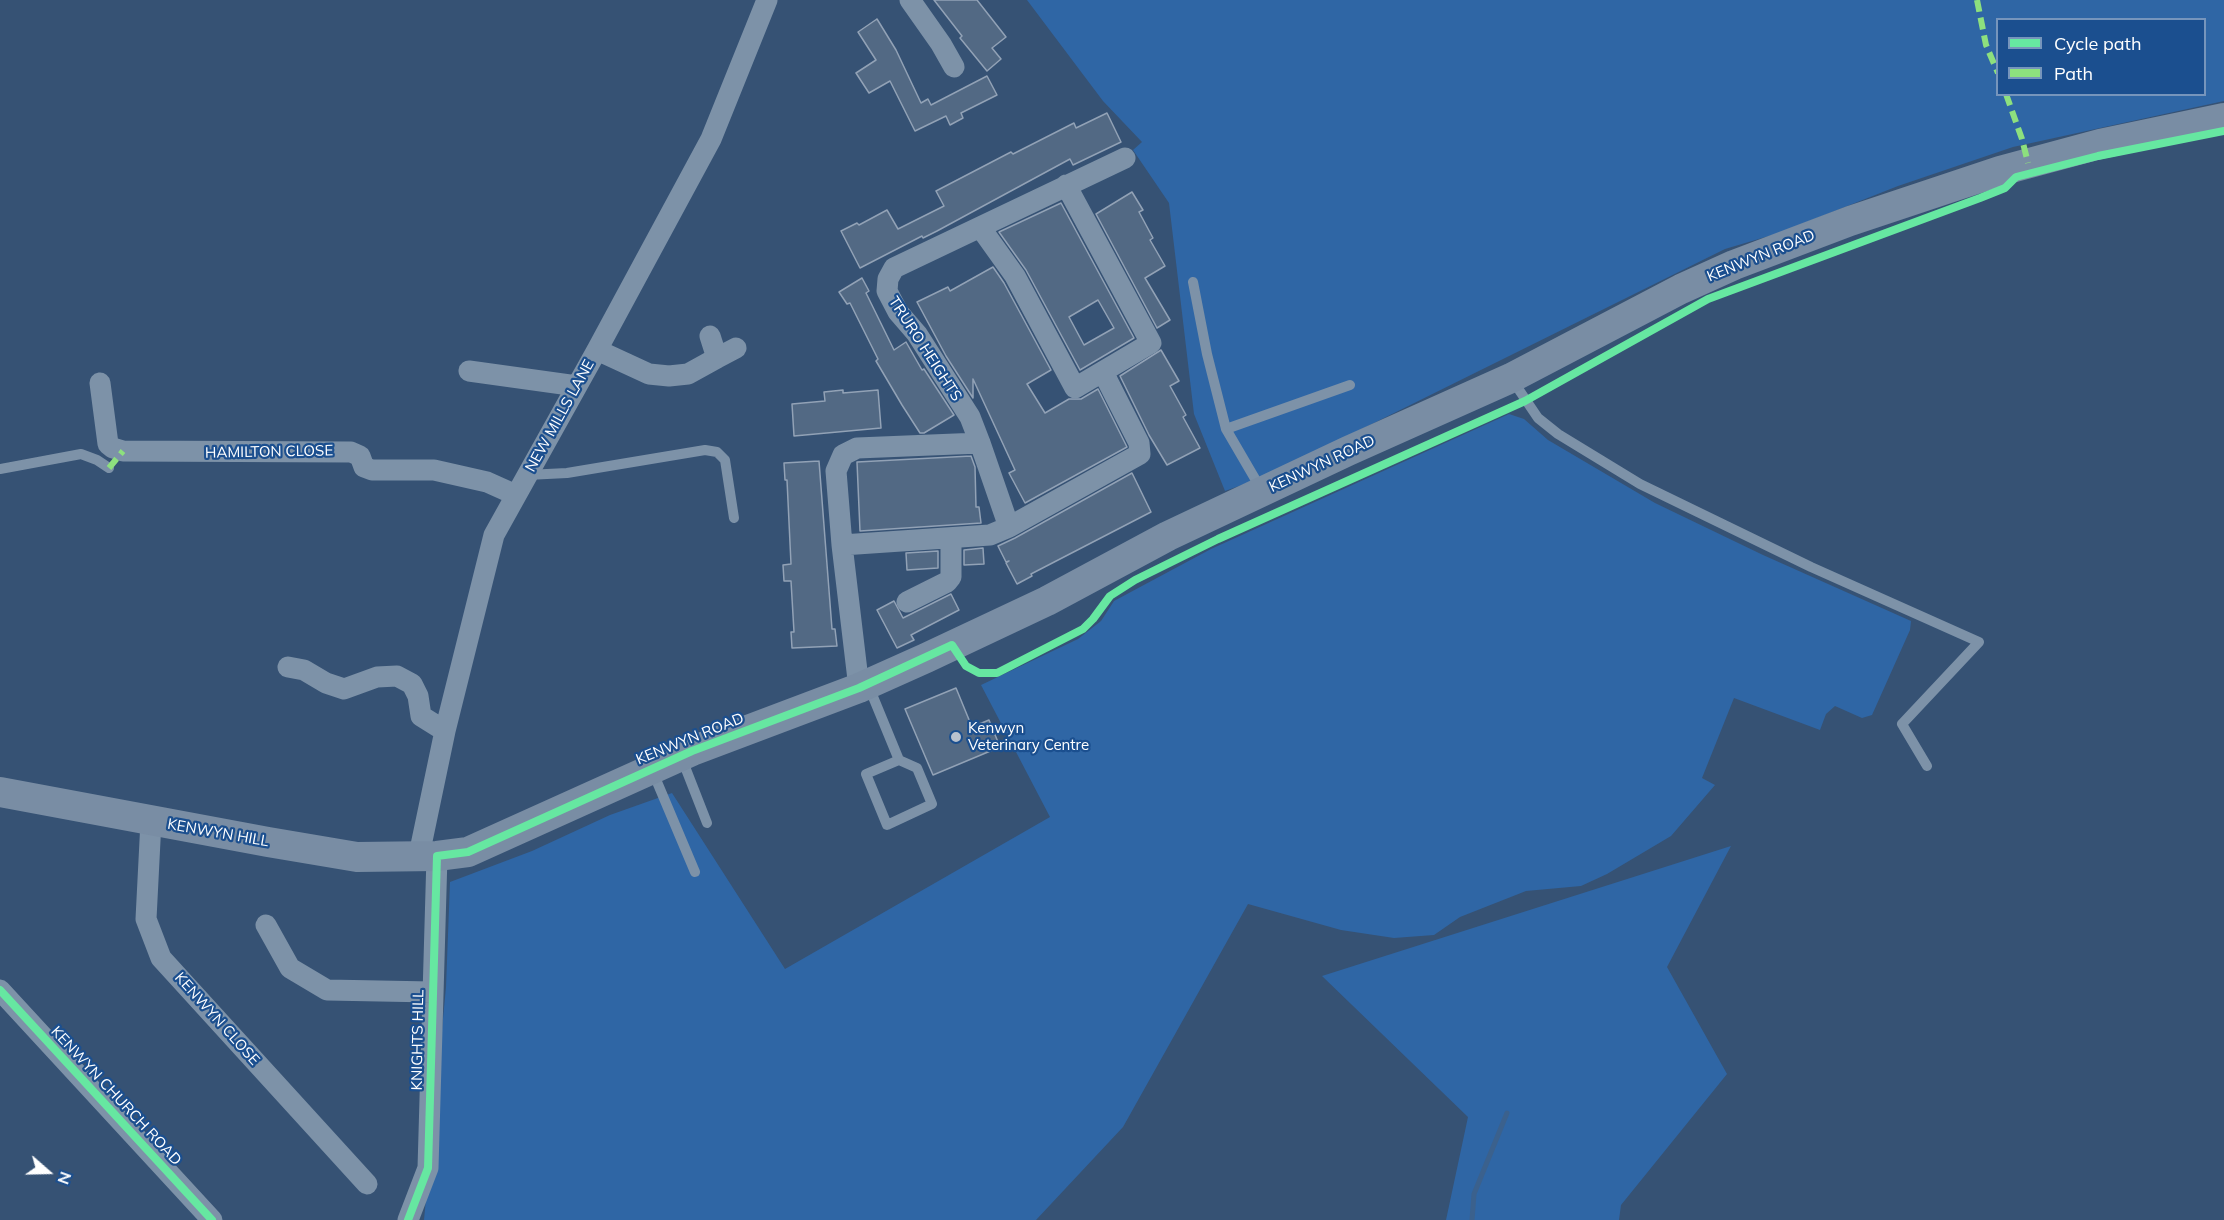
<!DOCTYPE html>
<html>
<head>
<meta charset="utf-8">
<style>
  body { margin:0 }
  #map { position:relative; width:2224px; height:1220px; overflow:hidden; background:#365274; font-family:Mulish,sans-serif }
  canvas { display:block }
  .legend { position:absolute; left:1996px; top:18px; width:210px; height:78px; box-sizing:border-box; background:#1b4f8f; border:2px solid #7695bc; margin:0; padding:8px 10px; list-style:none; font-size:18px; color:#fff }
  .legend li { display:flex; align-items:center; gap:12px; height:30px }
  .legend b { width:30px; border:2px solid #7695bc }
  .north { position:absolute; left:18px; top:1142px; width:60px; height:60px; -webkit-text-stroke:4px #1b4f8f; paint-order:stroke; rotate:110deg; font-size:16px; font-weight:700; line-height:24px; text-align:center; color:#fff }
  .north::after { content:''; display:block; margin:auto; width:21px; height:27px; background:#fff; clip-path:polygon(50% 0,100% 100%,50% 72%,0 100%) }
</style>
</head>
<body>
<div id="map">
<canvas width="2224" height="1220"></canvas>
<ul class="legend">
<li><b style="height:8px;background:#66e7a1"></b>Cycle path</li>
<li><b style="height:8px;background:#8de07e"></b>Path</li>
</ul>
<div class="north">N</div>
</div>
<script>
const g = document.querySelector('canvas').getContext('2d');
g.lineJoin = 'round';
function fill(path, color) { g.fillStyle = color; g.fill(path, 'evenodd'); }
const poly = rows => new Path2D(rows.map(r => 'M' + r).join(''));
function trace(path, color, width, dash) { g.strokeStyle = color; g.lineWidth = width; g.lineCap = dash ? 'butt' : 'round'; g.setLineDash(dash || []); g.stroke(path); }
function write(font, color, halo, rows, align = 'center') {
  g.font = font + ' Mulish,sans-serif'; g.lineWidth = 4.5; g.setLineDash([]); g.textBaseline = 'middle'; g.strokeStyle = halo; g.fillStyle = color; for (const [text, x, y, turn = 0] of rows) {
    g.save(); g.translate(x, y); g.rotate((+turn || 0) * Math.PI / 180); g.textAlign = isNaN(turn) ? turn : align; if (halo) g.strokeText(text, 0, 0); g.fillText(text, 0, 0); g.restore();
  }
}
const green = poly([
  [1027,0,2224,0,2224,101,2013,147,1898,186,1779,233,1725,249,1267,476,1225,491,1194,414,1169,203,1133,150,1142,142,1103,101],
  [1998,20,2204,20,2204,94,1998,94],
  [1509,414,1524,419,1548,440,1655,503,1763,555,1911,621,1910,630,1872,715,1862,718,1835,706,1826,714,1820,730,1734,698,1702,778,1715,785,1671,836,1607,874,1581,886,1526,891,1460,917,1434,935,1394,938,1341,930,1248,904,1123,1127,1036,1220,424,1220,446,987,450,882,532,851,610,815,672,793,785,969,1050,817,981,685,1078,639,1101,621,1114,601,1211,549],
  [1731,846,1667,967,1727,1074,1621,1205,1619,1220,1446,1220,1468,1117,1322,976]
]);
const stream = poly([
  [1472,1220,1474,1194,1507,1113]
]);
const building = poly([
  [934,0,977,0,1006,37,992,48,1001,59,987,71,960,38,962,36,934,0],
  [877,19,896,50,921,103,928,99,931,105,987,76,997,95,961,113,963,118,950,125,946,116,915,131,890,81,869,93,856,73,876,60,858,32,877,19],
  [1107,113,1121,142,1073,165,1070,159,937,231,923,238,922,236,860,268,841,231,857,223,859,225,887,210,898,229,944,206,936,191,1011,152,1013,154,1074,123,1076,128,1107,113],
  [1132,192,1143,210,1139,212,1153,238,1150,240,1165,266,1145,278,1170,320,1157,328,1096,214,1132,192],
  [1061,203,1134,338,1080,370,1026,270,999,232,1061,203],
  [1098,300,1114,328,1084,345,1069,317,1098,300],
  [993,267,1004,283,1051,370,1027,384,1045,413,1069,399,1081,399,1098,389,1127,447,1025,503,1009,473,1015,470,973,379,973,398,946,356,917,302,948,287,950,291,993,267],
  [862,278,869,291,866,293,894,350,906,342,922,370,924,369,954,415,924,433,920,433,902,405,876,361,878,359,850,303,847,304,839,292,862,278],
  [1161,350,1179,381,1170,386,1186,415,1183,417,1200,448,1167,465,1149,435,1120,376,1161,350],
  [843,390,843,393,878,390,881,428,794,436,792,404,825,401,824,392,843,390],
  [971,456,975,467,976,507,979,507,981,523,860,531,857,462,971,456],
  [819,461,832,629,835,629,837,646,792,648,791,632,794,632,791,581,784,581,783,565,791,564,787,480,785,480,784,463,819,461],
  [1132,473,1151,512,1031,574,1032,576,1017,584,1006,563,1009,561,1006,562,998,546,1015,538,1132,473],
  [983,548,984,564,964,565,964,550,983,548],
  [938,551,938,568,907,570,906,553,938,551],
  [951,594,959,610,911,635,914,640,897,648,877,610,894,601,903,618,951,594],
  [956,688,972,727,989,720,1000,747,933,775,905,709,956,688]
]);
const lane = poly([
  [1193,282,1207,354,1226,429,1261,489],
  [1513,381,1538,418,1558,434,1640,484,1811,567,1979,642,1902,724,1927,766],
  [1226,429,1350,385],
  [0,469,81,454,97,460,109,468],
  [527,475,567,473,705,450,717,452,725,460,734,518],
  [869,687,899,760,866,774,887,825,932,804,917,768,899,760],
  [682,759,707,823],
  [652,770,695,872]
]);
const street = poly([
  [910,0,941,44,954,67],
  [980,227,1015,276,1075,388,1151,343,1066,185],
  [710,336,717,358,736,348],
  [597,350,649,374,669,376,688,374,717,358],
  [469,371,577,386],
  [100,383,108,444,113,448,123,451,351,452,360,456,364,467,372,470,434,470,487,482,516,495],
  [1009,527,1140,454,1139,443,1103,372],
  [842,545,990,535,1009,527,980,443,970,417,917,334,898,312,887,291,888,279,894,268,1125,158],
  [907,602,947,582,951,577,951,539],
  [288,667,304,670,326,683,344,689,377,677,397,676,412,684,418,696,421,716,445,731],
  [859,688,842,545,836,471,843,455,857,448,980,443],
  [151,821,146,919,161,958,367,1184],
  [419,855,445,731,494,535,597,350,711,139,767,0],
  [266,925,290,968,327,990,432,992],
  [0,990,212,1220],
  [408,1220,428,1168,437,856]
]);
const secondary = poly([
  [0,792,268,842,357,857,437,856,468,852,692,751,859,688,926,658,1047,601,1168,536,1348,451,1511,378,1681,289,1734,265,1850,221,2000,171,2100,144,2224,118]
]);
const quiet = poly([
  [1977,0,1986,45,1998,73],
  [2006,94,2022,139,2028,163],
  [109,468,123,451]
]);
const cycleway = poly([
  [0,990,212,1220],
  [408,1220,428,1168,437,856,468,852,692,751,859,688,952,645,966,666,979,673,997,673,1083,629,1093,619,1110,596,1135,580,1218,539,1525,401,1708,299,1980,198,2005,188,2016,177,2098,156,2224,131]
]);
const markers = [
  [956,737,6,"#b9c2ce"]
];
const streetNames = [
  ["KENWYN ROAD",1761,256,-22],
  ["TRURO HEIGHTS",925,349,57],
  ["NEW MILLS LANE",560,416,-61],
  ["HAMILTON CLOSE",269,452,-1],
  ["KENWYN ROAD",1322,464,-25],
  ["KENWYN ROAD",690,739,-22],
  ["KENWYN HILL",218,833,10],
  ["KENWYN CLOSE",217,1019,48],
  ["KNIGHTS HILL",418,1040,-89],
  ["KENWYN CHURCH ROAD",116,1096,47]
];
const poiNames = [
  ["Kenwyn",968,728],
  ["Veterinary Centre",968,745]
];
fill(green, '#2f66a5');
trace(stream, '#3b618d', 5);
fill(building, '#526984');
trace(building, '#92a2b6', 1.5);
trace(lane, '#7d92a8', 10);
trace(street, '#7d92a8', 21);
trace(secondary, '#798da4', 30);
trace(quiet, '#8de07e', 6, [12, 6]);
trace(cycleway, '#66e7a1', 8);
for (const [x, y, r, color] of markers) { const dot = new Path2D(); dot.arc(x, y, r, 0, 2 * Math.PI); g.fillStyle = color; g.fill(dot); trace(dot, '#1b4f8f', 2); }
write('15px', '#fff', '#1b4f8f', streetNames);
write('15px', '#fff', '#1b4f8f', poiNames, 'left');
</script>
</body>
</html>
